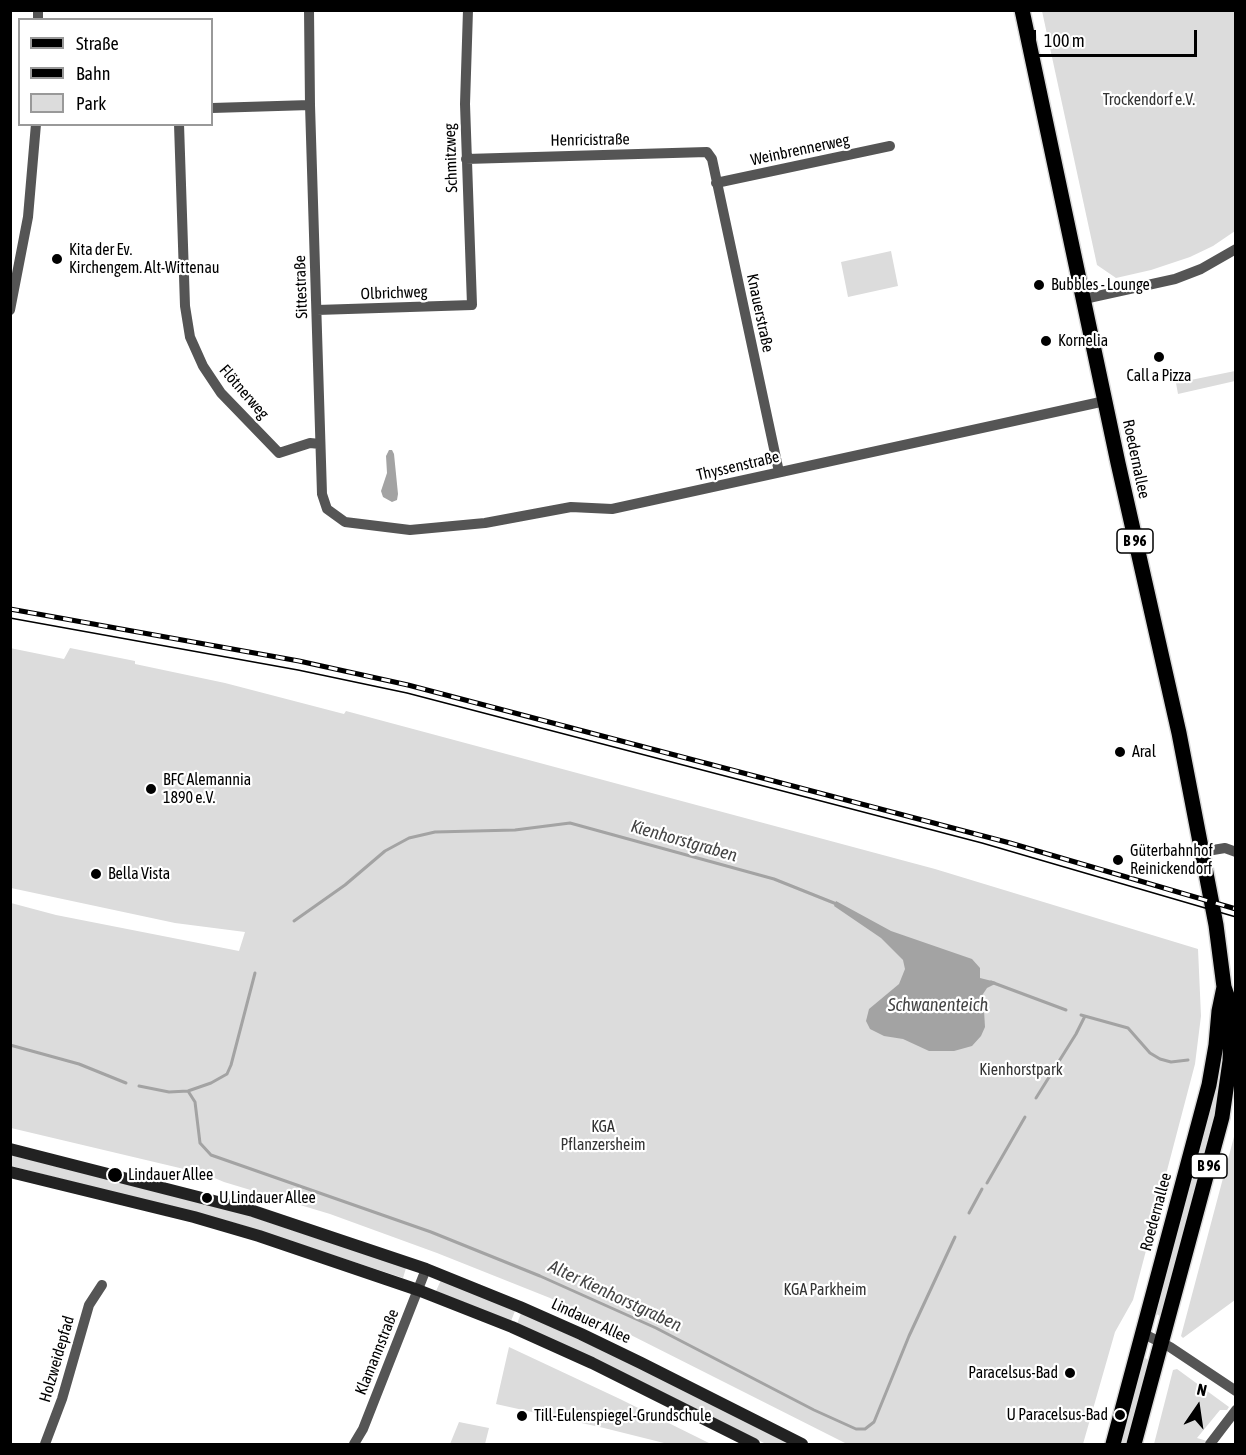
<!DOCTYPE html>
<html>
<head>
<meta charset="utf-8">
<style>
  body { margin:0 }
  #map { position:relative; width:1246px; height:1455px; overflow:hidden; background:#fff; font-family:"Asap Condensed",sans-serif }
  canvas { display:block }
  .frame { position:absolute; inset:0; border:12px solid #000; pointer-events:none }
  .legend { position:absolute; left:18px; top:18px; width:195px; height:108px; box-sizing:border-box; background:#fff; border:2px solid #999; margin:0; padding:8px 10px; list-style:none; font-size:18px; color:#000 }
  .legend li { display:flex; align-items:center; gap:12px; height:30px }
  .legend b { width:30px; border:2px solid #999 }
  .north { position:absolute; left:1168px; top:1377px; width:60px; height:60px; -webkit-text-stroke:4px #fff; paint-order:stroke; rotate:13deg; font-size:16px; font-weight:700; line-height:24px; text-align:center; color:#000 }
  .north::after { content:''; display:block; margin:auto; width:21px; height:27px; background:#000; clip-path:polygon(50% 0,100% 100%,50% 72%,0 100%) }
  .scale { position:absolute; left:1033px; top:30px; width:164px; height:27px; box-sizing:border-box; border:3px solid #000; border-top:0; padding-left:8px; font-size:18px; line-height:21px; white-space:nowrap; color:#000; -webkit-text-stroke:4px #fff; paint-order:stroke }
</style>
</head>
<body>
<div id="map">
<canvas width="1246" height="1455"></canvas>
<div class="frame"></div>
<ul class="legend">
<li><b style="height:8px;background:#000"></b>Straße</li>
<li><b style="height:8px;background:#000"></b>Bahn</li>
<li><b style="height:16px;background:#dcdcdc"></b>Park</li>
</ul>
<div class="north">N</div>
<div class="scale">100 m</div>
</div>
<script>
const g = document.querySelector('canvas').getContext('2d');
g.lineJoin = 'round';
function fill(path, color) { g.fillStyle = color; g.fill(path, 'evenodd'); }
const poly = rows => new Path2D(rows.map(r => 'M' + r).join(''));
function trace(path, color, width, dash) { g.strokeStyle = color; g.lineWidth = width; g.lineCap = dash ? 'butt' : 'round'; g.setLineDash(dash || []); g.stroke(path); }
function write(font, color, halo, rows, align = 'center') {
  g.font = font + ' "Asap Condensed",sans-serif'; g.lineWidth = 4.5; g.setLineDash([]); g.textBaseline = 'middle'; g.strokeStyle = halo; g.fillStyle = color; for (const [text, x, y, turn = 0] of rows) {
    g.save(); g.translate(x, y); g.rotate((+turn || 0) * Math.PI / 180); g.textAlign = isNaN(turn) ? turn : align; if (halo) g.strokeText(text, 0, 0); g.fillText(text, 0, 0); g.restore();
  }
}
const green = poly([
  [1042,11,1235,11,1235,231,1213,246,1190,257,1151,270,1116,278,1097,265],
  [891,251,898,286,848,297,841,262],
  [1235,371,1235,381,1178,394,1176,383],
  [10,648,64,659,70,648,135,661,135,664,225,683,344,714,346,711,935,869,1198,949,1201,1016,1195,1064,1133,1300,1115,1332,1083,1444,847,1444,607,1323,550,1298,437,1253,330,1214,224,1182,205,1174,11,1128,11,903,56,915,239,951,245,932,175,923,11,888],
  [1225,1045,1219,1101,1205,1155,1197,1153,1222,1046],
  [1235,1133,1235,1300,1183,1338,1181,1336],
  [11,1155,232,1210,406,1268,403,1278,239,1224,11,1166],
  [1196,1159,1203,1161,1161,1317,1154,1312],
  [441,1280,515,1311,511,1321,436,1291],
  [521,1313,632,1364,791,1444,766,1444,626,1374,517,1324],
  [509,1347,620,1399,711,1444,668,1444,604,1428,496,1404],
  [1142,1356,1150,1361,1127,1444,1118,1444],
  [1177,1369,1229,1407,1227,1410,1220,1410,1197,1438,1207,1441,1204,1444,1154,1444,1173,1370],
  [459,1422,489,1428,485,1444,450,1444]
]);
const water = poly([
  [389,450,392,450,394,454,398,494,397,500,392,502,383,497,381,491,387,473,386,456],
  [836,901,891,931,972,959,980,968,980,978,996,982,995,984,987,988,983,994,985,1027,981,1036,972,1046,954,1051,929,1051,903,1039,884,1036,870,1029,866,1021,869,1009,899,984,905,969,903,960,881,938,834,906]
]);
const stream = poly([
  [294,921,345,885,385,851,409,838,435,832,515,830,570,823,774,879,839,905],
  [991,982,1066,1010],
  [1081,1015,1128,1028,1150,1053,1160,1059,1171,1062,1188,1060],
  [10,1045,79,1064,126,1083],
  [139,1086,169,1092,188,1091,211,1083,227,1074,231,1065,255,973],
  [188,1091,195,1102,200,1143,211,1155,431,1232,540,1276,656,1328,814,1410,856,1429,865,1429,874,1422,909,1336,955,1237],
  [1036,1098,1076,1034,1085,1016],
  [987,1183,1025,1117],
  [969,1213,982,1189]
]);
const minor = poly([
  [38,10,38,20],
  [309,10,310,105,322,494,327,509,345,522,410,530,485,523,571,507,612,509,1105,401],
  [212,108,310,105],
  [179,124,185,306,190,337,203,366,221,393,279,453,310,443,320,444],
  [466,159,707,152,712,159,779,472],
  [716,183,890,146],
  [1084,299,1175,279,1201,269,1236,249],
  [10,310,28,217,36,124],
  [317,310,472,305,465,104,468,10],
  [1201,852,1225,848,1236,852],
  [1142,1333,1170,1347,1236,1391],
  [45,1444,62,1399,89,1305,102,1285],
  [354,1444,363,1429,426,1269],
  [1210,1444,1236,1410]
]);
const secondary = poly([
  [10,1149,253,1211,426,1269,520,1307,581,1334,641,1363,802,1444],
  [10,1172,194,1217,259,1236,418,1290,512,1327,592,1363,754,1444]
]);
const primary = poly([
  [1022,10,1118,463,1179,733,1216,925,1224,987,1232,1010,1230,1061,1222,1117,1134,1444],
  [1113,1444,1209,1085,1216,1045,1219,1011,1224,987]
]);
const tram = poly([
  [10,618,298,670,407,693,982,843,1236,917]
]);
const rail = poly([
  [10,609,299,661,408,685,1010,843,1236,909]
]);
const markers = [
  [57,259,6,"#000"],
  [1039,285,6,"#000"],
  [1046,341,6,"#000"],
  [1159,357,6,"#000"],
  [1120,752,6,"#000"],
  [151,789,6,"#000"],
  [1118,860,6,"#000"],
  [96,874,6,"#000"],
  [115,1175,8,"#000"],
  [207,1198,6,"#000"],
  [1070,1373,6,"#000"],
  [1120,1415,6,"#000"],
  [522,1416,6,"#000"]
];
const shields = [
  [1135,541,36],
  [1209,1166,36]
];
const shieldNames = [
  ["B 96",1135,541],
  ["B 96",1209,1166]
];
const parkNames = [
  ["Trockendorf e.V.",1149,100],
  ["Kienhorstpark",1021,1070],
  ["KGA",603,1127],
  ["Pflanzersheim",603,1145],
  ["KGA Parkheim",825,1290]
];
const streetNames = [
  ["Henricistraße",590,140,-1],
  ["Weinbrennerweg",800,150,-12],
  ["Schmitzweg",451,158,-92],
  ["Sittestraße",301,287,-92],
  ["Olbrichweg",394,293,-2],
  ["Knauerstraße",760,313,78],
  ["Flötnerweg",244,392,49],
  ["Roedernallee",1136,459,78],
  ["Thyssenstraße",738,466,-13],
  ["Roedernallee",1156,1212,-75],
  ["Lindauer Allee",591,1321,25],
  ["Klamannstraße",377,1352,-68],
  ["Holzweidepfad",57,1359,-74]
];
const poiNames = [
  ["Kita der Ev.",69,250],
  ["Kirchengem. Alt-Wittenau",69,268],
  ["Bubbles - Lounge",1051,285],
  ["Kornelia",1058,341],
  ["Call a Pizza",1159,376,"center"],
  ["Aral",1132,752],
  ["BFC Alemannia",163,780],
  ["1890 e.V.",163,798],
  ["Güterbahnhof",1130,851],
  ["Reinickendorf",1130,869],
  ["Bella Vista",108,874],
  ["Lindauer Allee",128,1175],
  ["U Lindauer Allee",219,1198],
  ["Paracelsus-Bad",1058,1373,"right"],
  ["U Paracelsus-Bad",1108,1415,"right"],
  ["Till-Eulenspiegel-Grundschule",534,1416]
];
const waterNames = [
  ["Kienhorstgraben",684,841,16],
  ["Schwanenteich",938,1005],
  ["Alter Kienhorstgraben",615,1296,25]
];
fill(green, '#dcdcdc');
fill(water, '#a3a3a3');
trace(stream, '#a3a3a3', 3);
trace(primary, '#dbdbdb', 18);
trace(minor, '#555', 10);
trace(secondary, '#222', 12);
trace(primary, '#000', 15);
trace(tram, '#000', 1.5);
trace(rail, '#000', 5);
trace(rail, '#fff', 3, [9]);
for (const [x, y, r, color] of markers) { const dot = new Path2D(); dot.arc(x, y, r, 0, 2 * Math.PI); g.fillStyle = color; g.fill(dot); trace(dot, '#fff', 2); }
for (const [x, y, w] of shields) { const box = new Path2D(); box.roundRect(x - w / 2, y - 12, w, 24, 4.5); g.fillStyle = '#fff'; g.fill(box); trace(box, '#000', 1.5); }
write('bold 15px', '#000', null, shieldNames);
write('16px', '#333', '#fff', parkNames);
write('16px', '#000', '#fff', streetNames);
write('16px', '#000', '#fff', poiNames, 'left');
write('italic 18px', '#444', '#fff', waterNames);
</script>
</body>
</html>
